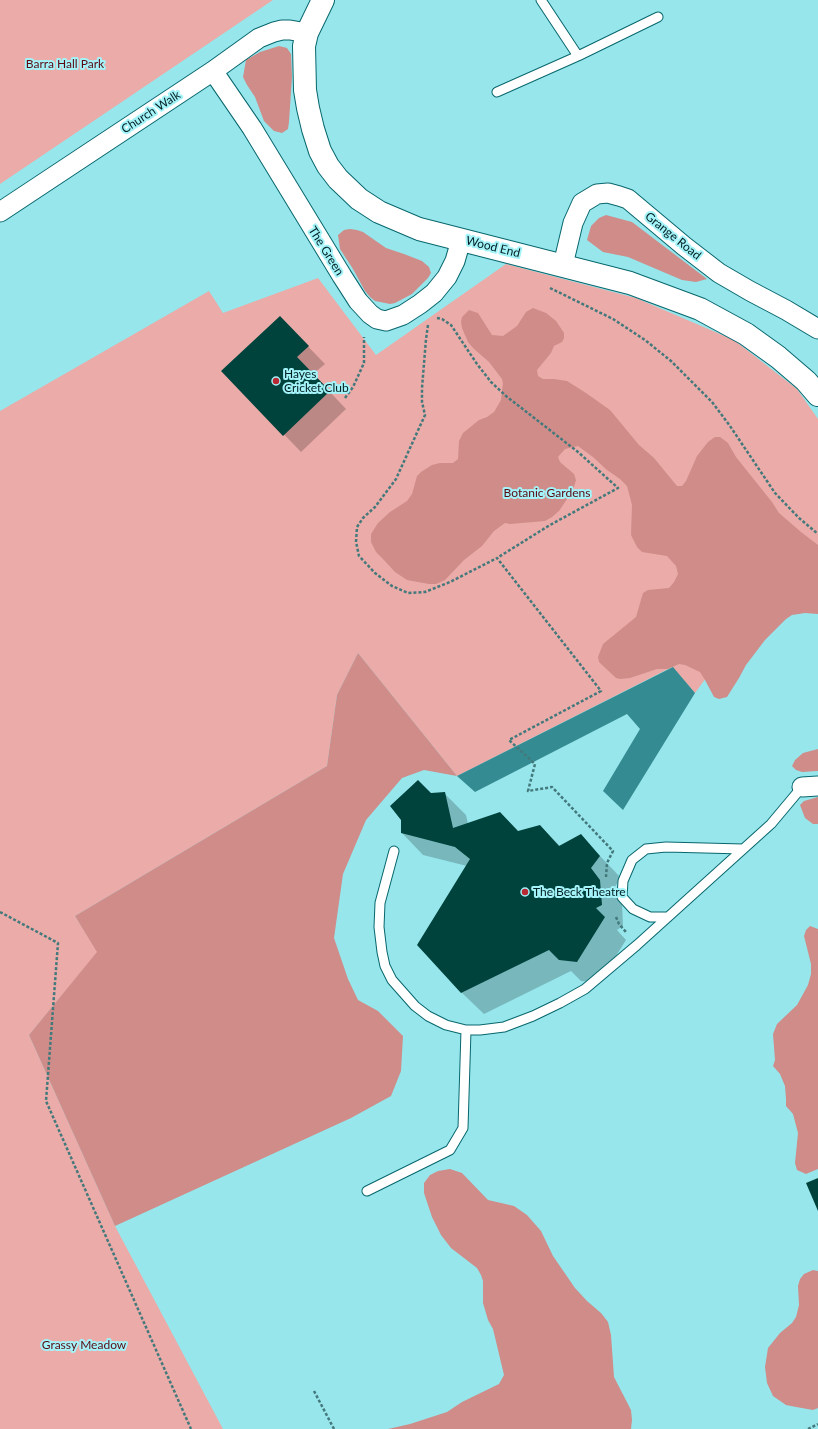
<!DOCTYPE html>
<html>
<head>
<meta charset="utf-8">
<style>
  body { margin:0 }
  canvas { display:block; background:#96e6ec }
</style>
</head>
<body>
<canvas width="818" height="1429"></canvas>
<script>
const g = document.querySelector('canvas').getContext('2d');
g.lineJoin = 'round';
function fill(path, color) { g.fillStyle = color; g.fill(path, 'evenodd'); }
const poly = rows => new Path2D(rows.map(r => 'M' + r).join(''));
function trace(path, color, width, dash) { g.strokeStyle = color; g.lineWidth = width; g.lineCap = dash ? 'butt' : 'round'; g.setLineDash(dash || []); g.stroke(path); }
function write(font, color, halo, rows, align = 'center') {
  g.font = font + ' Lato,sans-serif'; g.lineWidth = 4; g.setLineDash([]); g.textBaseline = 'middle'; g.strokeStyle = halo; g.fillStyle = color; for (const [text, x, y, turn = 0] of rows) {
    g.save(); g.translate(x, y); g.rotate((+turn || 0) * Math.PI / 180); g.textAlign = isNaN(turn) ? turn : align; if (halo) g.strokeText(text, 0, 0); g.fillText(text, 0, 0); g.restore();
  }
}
const green = poly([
  [0,0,273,0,0,184],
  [506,264,636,298,734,340,797,389,818,419,818,589,741,630,695,693,672,667,457,776,358,653,337,695,327,766,75,916,98,952,29,1035,115,1226,223,1429,0,1429,0,411,209,291,223,313,318,278,376,355]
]);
const forest = poly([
  [279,46,287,48,291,54,292,77,289,122,288,129,282,133,274,131,264,121,255,97,247,85,243,77,246,60,260,52],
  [606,215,632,222,707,279,696,282,682,280,628,257,603,252,587,240,591,226,599,218],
  [350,229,357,230,363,232,386,248,404,254,422,261,429,267,431,273,428,278,412,294,395,303,390,304,375,301,370,297,365,291,353,269,340,249,338,235,344,230],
  [533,308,546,313,556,321,564,333,564,338,562,342,554,346,551,353,537,370,538,376,543,379,554,379,567,381,586,393,610,410,639,445,654,458,677,486,682,486,686,481,697,456,708,442,715,437,720,437,728,443,736,457,772,502,779,513,801,532,818,545,818,614,805,613,792,615,786,619,765,640,746,665,739,678,727,697,719,699,714,697,705,680,700,672,685,665,679,664,668,669,657,669,630,678,620,679,616,678,599,662,598,657,603,644,636,617,643,593,648,590,669,588,674,582,678,574,676,566,667,556,642,552,637,547,631,535,632,505,627,486,620,479,607,470,593,457,578,446,565,449,558,457,560,462,574,474,576,480,573,490,559,511,552,517,545,521,510,524,505,523,494,531,482,546,464,560,445,580,436,584,429,584,407,580,395,572,383,559,376,552,371,542,371,534,378,523,390,512,407,501,412,494,417,476,421,472,432,465,440,463,453,463,458,459,459,441,463,433,479,420,487,417,494,412,501,400,503,383,502,379,489,362,473,348,468,342,462,328,461,322,462,317,469,310,478,313,492,335,503,336,517,326,526,312],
  [358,653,457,776,424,770,402,778,366,820,343,874,334,938,348,979,358,1000,378,1011,403,1036,401,1071,391,1096,351,1118,115,1226,29,1035,97,952,75,916,327,766,337,695],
  [818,749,818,771,802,772,796,770,792,766,795,760,803,753],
  [818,797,818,824,813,824,805,818,800,805,804,801],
  [810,926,818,929,818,1169,806,1174,797,1170,795,1163,798,1133,793,1114,786,1106,786,1099,785,1086,780,1074,773,1066,775,1060,773,1034,777,1024,797,1005,808,985,811,974,811,964,804,936,806,930],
  [450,1169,462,1173,488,1200,514,1206,527,1215,541,1231,553,1256,575,1288,587,1301,601,1313,608,1322,611,1335,614,1377,631,1410,632,1420,631,1429,380,1429,388,1429,410,1424,447,1412,462,1402,499,1384,504,1375,493,1329,488,1320,483,1303,483,1281,481,1275,477,1268,451,1248,441,1235,432,1217,424,1193,424,1183,430,1175,438,1171],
  [813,1270,818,1271,818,1408,813,1410,796,1407,786,1405,773,1396,767,1383,765,1367,768,1348,780,1333,792,1323,796,1317,799,1305,798,1286,800,1279,804,1274]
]);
const water = poly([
  [673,667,695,693,623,810,603,791,640,729,627,714,475,792,457,776]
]);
const shadow = poly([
  [296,334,325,364,313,374,346,409,301,452,223,371],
  [444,793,466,815,468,824,518,832,540,826,561,847,580,835,621,878,612,891,622,902,623,926,617,930,626,940,599,983,581,981,571,971,484,1014,462,993,419,945,467,866,423,855,402,833,431,794]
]);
const building = poly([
  [280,316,309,346,297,357,330,391,283,436,221,371],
  [418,780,431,793,445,792,453,828,500,812,518,831,540,825,559,846,581,834,600,856,591,868,600,880,602,905,596,908,605,917,577,962,559,960,549,950,461,993,417,945,470,859,455,847,401,833,401,820,390,806],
  [818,1178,818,1211,806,1183]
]);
const path = poly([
  [550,288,613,319,645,340,671,361,712,402,730,426,775,493,799,518,818,534],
  [437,318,442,319,451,325,477,364,491,382,506,396,578,452,618,488,550,525,497,558],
  [428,325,426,339,422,388,422,402,425,415,396,479,375,507,363,518,357,527,356,542,359,556,375,573,392,586,408,593,425,592,450,582,497,558,601,691,509,740,535,764,528,791,552,787,613,851,607,863,606,877],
  [345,398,353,387,364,363,364,337],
  [0,912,58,943,46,1101,191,1429],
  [616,917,619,924,626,932],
  [314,1391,334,1429],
  [808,1429,818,1424]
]);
const lane = poly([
  [541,0,578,56],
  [497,92,578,56,658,17],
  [394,851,380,903,379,927,382,952,385,966,392,980,415,1006,428,1016,446,1025,466,1030,480,1030,504,1027,533,1016,560,1003,585,989,637,945,771,824,802,787],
  [668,917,650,917,633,909,622,897,623,881,632,860,646,849,666,847,743,849],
  [367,1191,450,1150,463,1128,466,1030]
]);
const street = poly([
  [213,71,252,128,342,276,358,301,370,314,377,319,386,321,403,315,420,304,434,293,447,277,455,261,461,240],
  [0,212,213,71,259,38,274,32,282,30,290,30,307,33],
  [563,265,573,223,582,203,597,194,608,193,619,196,628,199,684,246,719,273,750,291,786,310,818,329],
  [802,787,818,786]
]);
const secondary = poly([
  [323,0,307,33,304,46,305,90,308,108,313,129,320,151,328,166,338,179,359,199,379,212,419,229,630,283,700,309,746,334,778,357,806,381,818,395]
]);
const markers = [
  [276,381,4,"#b92934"],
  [525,892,4,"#b92934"]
];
const parkNames = [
  ["Barra Hall Park",65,64],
  ["Botanic Gardens",547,493],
  ["Grassy Meadow",84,1345]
];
const streetNames = [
  ["Church Walk",151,112,-33],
  ["Grange Road",673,236,39],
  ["Wood End",493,247,14],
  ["The Green",326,251,58]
];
const poiNames = [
  ["Hayes",284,374],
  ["Cricket Club",284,388],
  ["The Beck Theatre",533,892]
];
fill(green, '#ebaba8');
fill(forest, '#cf8c89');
fill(water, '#358b92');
fill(shadow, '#0003');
fill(building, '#00433c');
trace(lane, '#07676d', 11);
trace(street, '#07676d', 21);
trace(secondary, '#07676d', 24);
trace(path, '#44797c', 2.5, [3, 2]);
trace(lane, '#fff', 9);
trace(street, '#fff', 19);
trace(secondary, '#fff', 22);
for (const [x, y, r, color] of markers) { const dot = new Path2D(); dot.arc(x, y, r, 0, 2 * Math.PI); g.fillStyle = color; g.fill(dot); trace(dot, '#a3f3f9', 1.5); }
write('12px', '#5b0a13', '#a3f3f9', parkNames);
write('12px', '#001f21', '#a3f3f9', streetNames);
write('12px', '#001f21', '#a3f3f9', poiNames, 'left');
</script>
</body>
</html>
